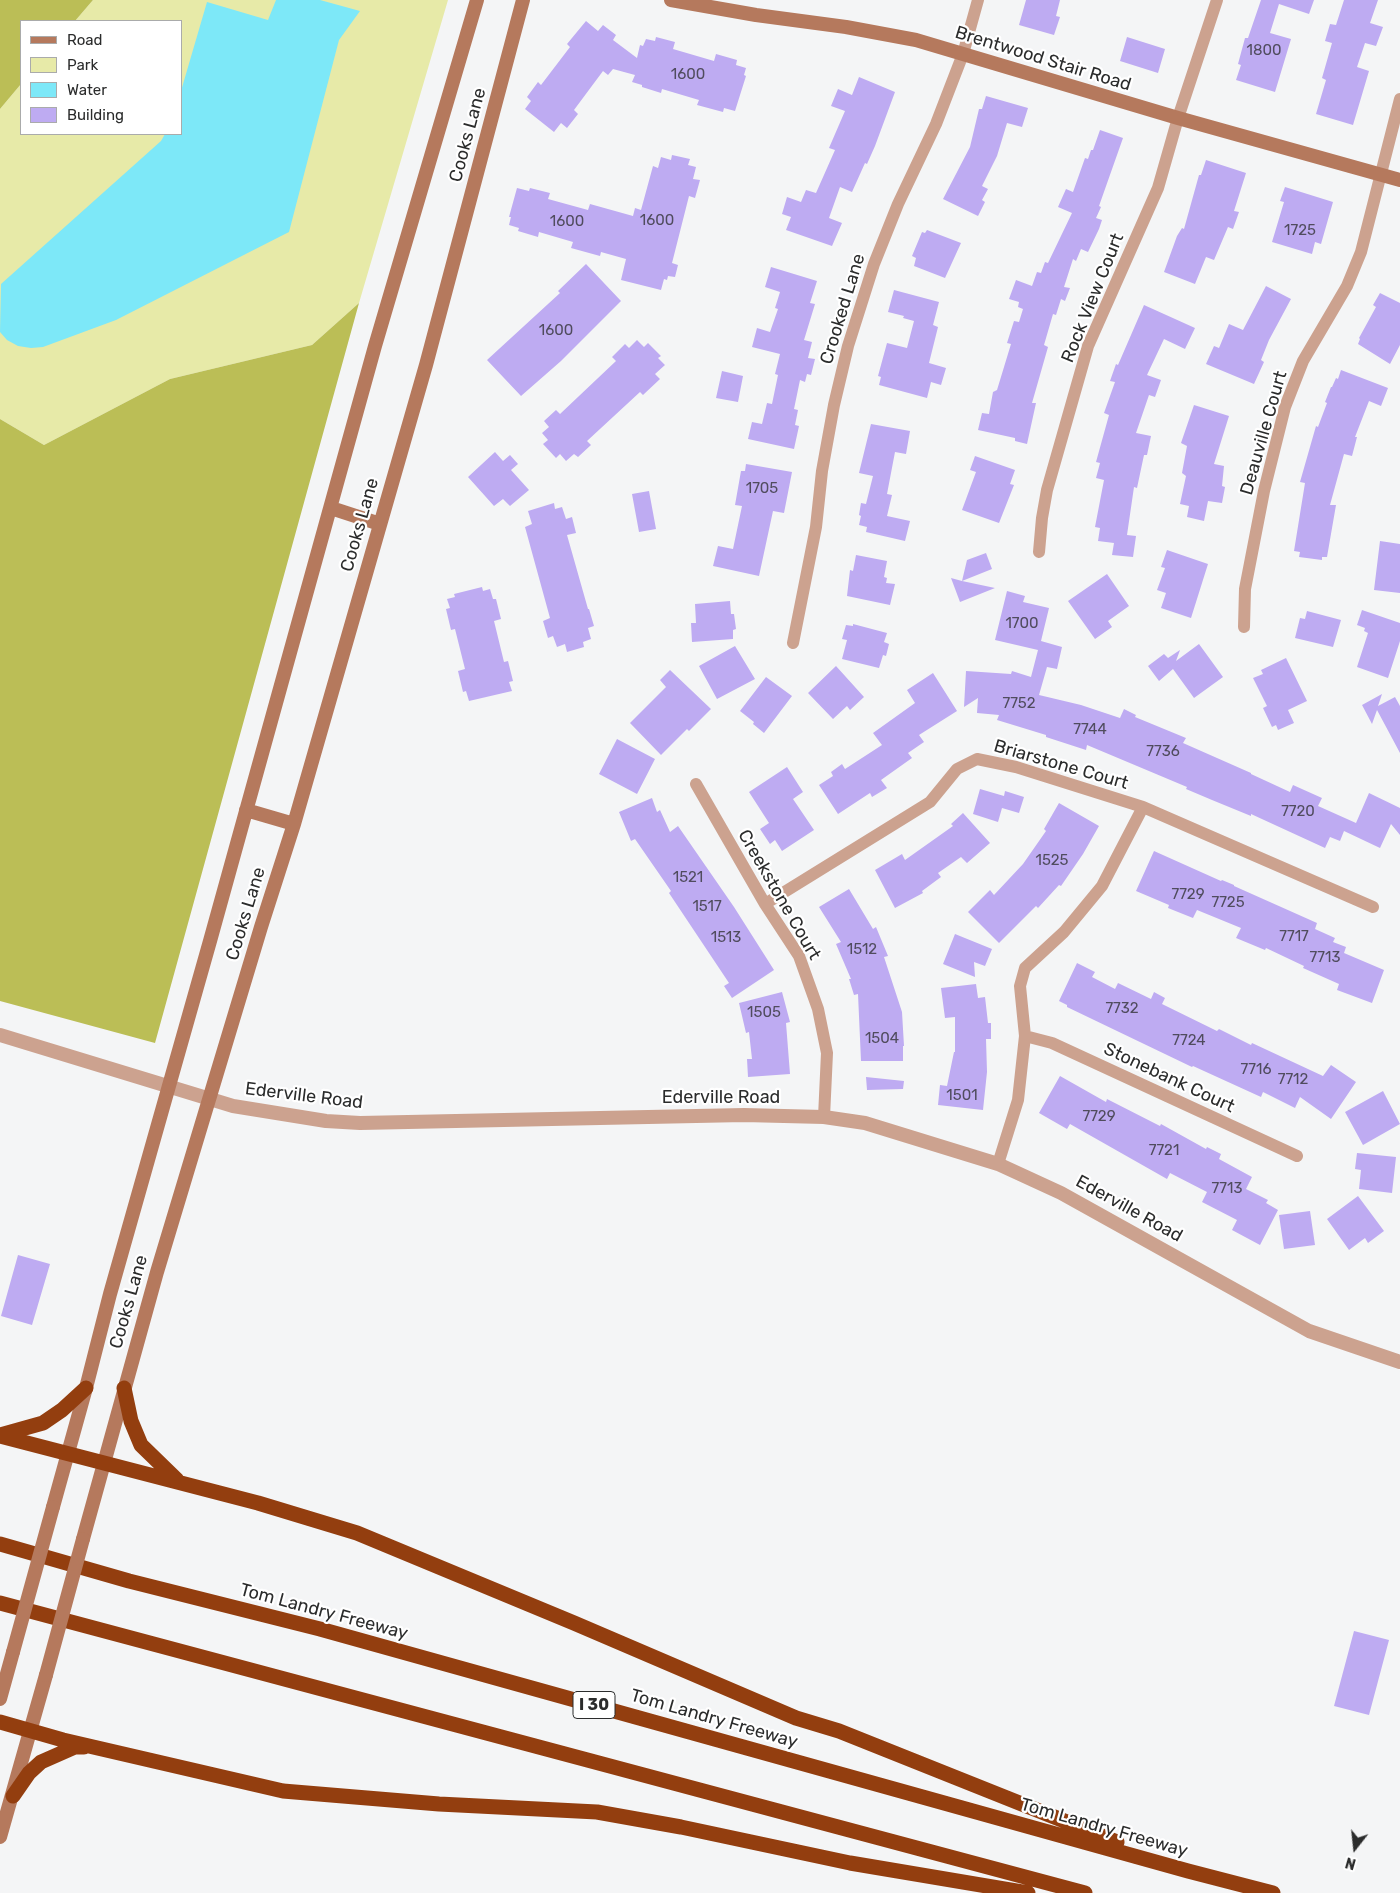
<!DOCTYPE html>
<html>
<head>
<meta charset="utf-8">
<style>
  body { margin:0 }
  #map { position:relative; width:1400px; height:1893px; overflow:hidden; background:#f4f5f6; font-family:Rubik,sans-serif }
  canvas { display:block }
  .legend { position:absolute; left:20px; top:20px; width:162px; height:115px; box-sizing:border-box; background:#fff; border:1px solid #aaabab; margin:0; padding:6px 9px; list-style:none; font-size:15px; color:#2b2c2c }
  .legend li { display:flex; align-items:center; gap:10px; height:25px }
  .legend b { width:25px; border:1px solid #aaabab }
  .north { position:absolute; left:1330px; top:1823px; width:50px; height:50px; -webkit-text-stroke:4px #fff; paint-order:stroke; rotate:196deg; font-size:14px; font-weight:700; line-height:20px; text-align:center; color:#2b2c2c }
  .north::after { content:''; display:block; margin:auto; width:18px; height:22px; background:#2b2c2c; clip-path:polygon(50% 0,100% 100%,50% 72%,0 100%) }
</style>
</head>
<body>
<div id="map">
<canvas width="1400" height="1893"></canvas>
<ul class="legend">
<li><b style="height:6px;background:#b5795d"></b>Road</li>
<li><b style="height:14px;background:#e7eaa8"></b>Park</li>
<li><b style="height:14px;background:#7de8f8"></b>Water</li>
<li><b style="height:14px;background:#beabf2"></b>Building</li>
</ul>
<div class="north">N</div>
</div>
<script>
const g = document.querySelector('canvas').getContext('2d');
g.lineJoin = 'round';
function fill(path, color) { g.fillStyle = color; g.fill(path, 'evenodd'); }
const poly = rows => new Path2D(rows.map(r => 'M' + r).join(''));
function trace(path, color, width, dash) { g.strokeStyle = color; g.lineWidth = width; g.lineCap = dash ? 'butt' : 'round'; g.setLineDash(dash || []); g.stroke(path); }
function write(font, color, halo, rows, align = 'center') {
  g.font = font + ' Rubik,sans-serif'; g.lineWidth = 4.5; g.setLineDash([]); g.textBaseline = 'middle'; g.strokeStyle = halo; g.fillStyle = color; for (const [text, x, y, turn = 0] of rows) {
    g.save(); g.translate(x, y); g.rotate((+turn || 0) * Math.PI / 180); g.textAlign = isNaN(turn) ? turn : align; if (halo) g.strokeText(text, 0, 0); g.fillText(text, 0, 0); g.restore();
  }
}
const green = poly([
  [93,0,448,0,359,303,312,345,170,379,44,445,0,419,0,109,21,84,21,134,181,134,181,21,75,21]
]);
const forest = poly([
  [0,0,93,0,75,21,21,21,21,84,0,109],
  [359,303,155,1043,0,1001,0,419,44,445,170,379,312,345]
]);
const water = poly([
  [276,0,320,0,360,11,339,40,289,232,116,320,43,347,31,348,18,346,7,340,0,332,1,284,161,141,165,134,181,134,181,91,207,2,268,20]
]);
const building = poly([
  [1026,0,1060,0,1056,16,1060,17,1054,35,1019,25],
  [1261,0,1314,0,1309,14,1279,4,1270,33,1291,39,1275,92,1236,80,1241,65,1238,64,1245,38,1248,38],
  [1344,0,1378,0,1370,23,1383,27,1376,46,1365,43,1357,67,1369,71,1353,125,1316,114,1326,80,1322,78,1332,43,1325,41,1330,24,1336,25],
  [586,21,598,31,603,25,616,35,613,40,637,58,640,45,643,46,646,39,655,41,656,37,675,42,673,49,714,61,716,54,737,60,736,65,746,68,744,75,746,76,735,111,724,108,723,112,697,105,699,100,662,89,661,93,642,87,642,85,632,82,635,75,613,69,608,75,603,71,574,110,578,114,567,128,561,123,554,132,525,109,531,101,527,97,538,82,541,85,570,47,567,44],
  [1127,37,1165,49,1158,73,1120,61],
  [859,77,895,92,875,146,867,164,865,163,852,192,840,187,829,218,842,223,832,246,786,230,791,217,782,214,787,197,801,202,806,190,816,193,835,150,829,148,845,111,831,106,838,89,852,95],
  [986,96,1028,108,1022,127,1007,123,997,156,982,186,988,189,982,200,985,202,978,216,943,199,970,147,979,109,982,109],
  [1100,130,1123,138,1099,206,1101,207,1096,218,1102,220,1099,229,1088,252,1081,249,1076,261,1073,259,1064,287,1070,288,1065,301,1061,299,1056,315,1053,314,1044,345,1048,347,1032,403,1036,403,1027,444,1015,441,1015,438,978,430,982,413,989,414,993,392,997,390,1011,344,1007,343,1014,321,1019,322,1023,309,1018,307,1019,302,1009,299,1016,280,1032,286,1037,272,1041,273,1045,262,1048,263,1072,213,1058,207,1066,189,1073,192,1085,158,1088,159,1091,150,1093,150],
  [672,155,690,159,688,165,696,167,693,179,700,180,695,198,689,196,672,263,678,265,675,277,668,276,667,280,664,279,661,290,621,280,626,259,601,252,600,256,571,248,573,242,539,232,538,237,518,231,519,228,509,225,511,217,509,217,517,188,529,191,530,188,550,193,548,199,588,210,590,204,633,216,635,208,641,210,653,166,658,168,661,157,671,160],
  [1206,160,1246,173,1234,211,1239,212,1233,229,1228,227,1214,260,1206,257,1195,284,1164,272,1177,236,1182,228,1184,229,1199,175,1201,175],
  [1285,187,1333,202,1321,244,1315,242,1312,254,1272,242,1284,202,1280,201],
  [927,230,961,243,945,278,914,266,916,258,912,256,922,232,925,233],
  [586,264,621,301,561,361,521,396,487,360,560,293,558,291],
  [771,267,817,281,810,303,815,304,804,340,812,342,808,358,815,359,811,375,807,374,805,382,800,380,794,409,798,410,795,425,799,426,794,449,748,439,752,422,762,424,767,403,772,404,778,375,775,374,780,354,752,347,757,328,770,332,778,309,775,308,780,292,765,287],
  [1266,286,1291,299,1269,340,1261,360,1264,362,1254,384,1206,364,1214,346,1219,348,1229,324,1243,330],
  [894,290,939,302,933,325,938,327,929,363,946,368,941,385,931,382,927,398,879,385,881,377,878,376,887,343,907,348,914,321,903,318,904,316,888,312],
  [1380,293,1400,303,1400,345,1390,364,1358,344,1360,339,1359,338,1376,307,1373,305],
  [1144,305,1195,328,1185,349,1164,339,1147,375,1161,380,1155,397,1149,395,1136,433,1151,436,1147,455,1144,455,1137,488,1134,487,1127,535,1136,536,1133,557,1112,555,1114,543,1098,541,1100,528,1095,527,1104,480,1096,478,1100,463,1096,462,1109,415,1104,413,1115,382,1110,381,1116,364,1118,365],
  [637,340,644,347,648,343,661,356,658,358,665,365,655,374,660,379,643,395,640,392,587,441,591,445,578,457,574,454,566,461,560,454,556,458,543,444,548,440,542,433,549,427,544,421,556,410,560,414,616,361,612,357,625,344,629,348],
  [1341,370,1388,388,1381,406,1369,401,1355,437,1357,437,1352,456,1344,454,1330,505,1336,505,1327,557,1322,557,1322,560,1299,557,1300,552,1294,551,1305,483,1300,482,1316,426,1318,427,1327,403,1325,402,1331,387,1332,387,1336,378,1338,379],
  [722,371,743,376,738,402,716,398],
  [1194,405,1229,416,1214,464,1224,466,1222,486,1225,487,1222,503,1208,501,1204,521,1187,517,1189,506,1180,504,1186,476,1182,473,1187,446,1181,443],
  [871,424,910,431,906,454,895,452,887,494,892,495,887,516,910,521,905,541,866,532,867,527,859,525,861,516,859,515,861,503,866,504,873,476,859,473],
  [495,452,503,461,510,455,518,464,511,470,529,490,510,506,503,499,494,506,468,477],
  [975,456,1015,470,1010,484,1014,485,999,523,962,510,976,472,970,470],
  [746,464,792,472,784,513,773,511,759,576,713,566,718,546,733,549,742,506,735,505,741,471,745,471],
  [649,491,656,529,639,532,632,494],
  [554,503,555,509,562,507,566,519,572,517,576,533,567,535,588,609,589,609,594,626,588,628,591,639,583,642,584,647,567,652,565,644,557,647,553,636,548,638,543,621,550,618,525,527,532,524,528,511],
  [1380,541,1400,544,1400,593,1374,590],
  [1167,550,1208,564,1191,618,1161,608,1166,593,1157,590,1165,568,1161,567],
  [986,553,992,569,962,581,995,588,960,602,951,578,962,581,967,560],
  [856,555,887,561,884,577,887,578,886,583,895,584,890,605,847,596,850,570,853,571],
  [1107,574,1129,606,1108,621,1112,627,1095,639,1068,601],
  [482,587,483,591,490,589,493,599,496,599,501,619,494,621,504,662,508,661,513,681,509,682,512,691,469,701,466,691,463,692,458,671,465,669,455,629,451,630,446,609,450,608,447,599,455,597,454,594],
  [1007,591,1025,596,1023,602,1049,608,1041,641,1062,647,1057,669,1047,667,1039,695,1081,705,1120,718,1124,709,1136,715,1135,717,1186,738,1183,743,1251,773,1251,774,1290,792,1293,785,1322,798,1318,806,1356,823,1369,793,1400,808,1400,835,1391,824,1380,848,1344,831,1340,841,1330,837,1325,848,1251,814,1251,816,1212,800,1186,789,1187,787,1087,745,1086,750,1046,737,1046,735,997,720,999,715,977,713,978,698,964,707,966,671,1011,674,1012,671,1031,677,1038,650,995,640],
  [730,601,731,614,734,614,736,629,733,630,733,639,692,642,691,623,696,623,695,604],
  [1362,610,1400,623,1400,641,1388,678,1357,667,1368,633,1364,631,1365,628,1357,625],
  [1307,611,1341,620,1333,647,1295,638,1300,618,1305,619],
  [853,624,887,633,884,642,889,644,886,656,883,655,879,668,842,659,847,640,842,639,846,625,853,626],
  [1199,644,1223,677,1194,698,1173,669,1159,681,1148,666,1164,654,1168,658,1180,650,1176,661],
  [735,646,755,679,717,699,699,666],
  [1286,658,1307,701,1288,710,1294,723,1278,730,1276,725,1272,727,1263,708,1267,706,1253,678,1263,674,1261,670],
  [836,666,864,697,850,710,847,706,833,719,808,693],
  [670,670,711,709,689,731,687,729,661,755,630,723,666,687,660,680],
  [933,673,957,711,919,735,924,742,908,753,912,758,881,780,887,788,872,797,870,793,838,814,819,785,833,776,831,772,842,764,845,769,882,745,873,733,915,703,907,690],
  [766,677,792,696,764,733,753,724,754,722,740,711],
  [1382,694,1378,706,1395,697,1400,706,1400,753,1377,710,1372,724,1362,705],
  [617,739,655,759,637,794,599,774],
  [787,767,803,792,793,799,814,830,782,851,775,840,770,844,760,829,769,823,749,792],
  [980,789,1004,796,1005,791,1024,797,1019,813,1002,808,998,822,973,814],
  [652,798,657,812,660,810,670,832,678,826,734,907,774,970,732,998,724,986,729,983,669,893,671,891,635,839,631,841,619,812],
  [1059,803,1099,826,1083,854,1061,886,1059,885,1038,908,1036,906,999,943,968,912,990,890,994,895,1023,864,1046,831,1044,829],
  [963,813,990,843,967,863,961,857,938,873,941,877,922,891,923,893,895,908,875,870,902,854,905,860,953,826,951,824],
  [1154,851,1221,881,1222,880,1234,885,1234,886,1317,923,1315,929,1335,938,1333,942,1346,947,1344,953,1384,970,1372,1003,1337,990,1339,984,1303,968,1304,966,1266,948,1265,950,1236,938,1241,928,1197,910,1193,918,1168,908,1169,905,1136,891],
  [849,889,873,929,876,927,888,956,884,957,902,1012,904,1046,903,1046,903,1061,861,1061,858,994,854,995,849,979,851,979,836,944,841,942,819,907],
  [955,934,992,949,985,966,974,962,975,977,943,964],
  [1077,963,1095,972,1092,977,1115,989,1118,983,1151,999,1154,992,1165,998,1162,1004,1217,1031,1219,1029,1251,1045,1252,1043,1323,1076,1331,1065,1356,1082,1331,1119,1300,1097,1295,1108,1263,1092,1261,1097,1193,1066,1192,1067,1067,1007,1067,1005,1059,1001],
  [976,984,978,998,985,997,988,1023,991,1023,991,1039,986,1039,987,1072,983,1110,938,1105,940,1085,947,1086,954,1052,955,1052,955,1017,945,1018,941,988],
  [782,992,790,1022,786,1023,790,1074,748,1077,747,1059,752,1059,749,1032,746,1033,739,1003],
  [1060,1076,1106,1102,1107,1099,1160,1126,1161,1124,1206,1149,1207,1147,1221,1154,1219,1159,1252,1177,1246,1189,1268,1200,1266,1203,1278,1210,1260,1245,1232,1230,1237,1220,1202,1202,1207,1192,1170,1173,1167,1179,1070,1124,1067,1129,1039,1113],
  [866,1077,904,1081,903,1089,867,1090],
  [1383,1091,1400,1124,1363,1145,1345,1112],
  [1357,1153,1396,1157,1392,1193,1359,1189,1361,1170,1355,1169],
  [1358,1196,1384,1231,1368,1243,1365,1238,1349,1250,1327,1219],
  [1310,1211,1315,1245,1284,1249,1279,1215],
  [18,1255,50,1264,32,1325,1,1316],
  [1354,1631,1389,1640,1369,1715,1334,1706]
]);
const minor = poly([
  [1039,552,1042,518,1047,490,1088,346,1158,188,1178,118,1217,0],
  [1244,627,1245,589,1264,491,1285,407,1303,361,1347,286,1361,252,1400,99],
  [793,643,816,527,822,471,834,405,848,346,874,264,898,204,936,124,963,54,978,0],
  [696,784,765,904,799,956,818,1009,827,1053,824,1117],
  [765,904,930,802,957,769,977,759,1016,767,1143,807,1373,907],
  [1025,1036,1052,1043,1297,1156],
  [998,1164,1018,1100,1025,1036,1020,986,1025,968,1064,932,1102,886,1143,807]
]);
const tertiary = poly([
  [0,1035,233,1106,326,1121,360,1123,744,1115,824,1117,865,1123,998,1164,1061,1193,1309,1331,1400,1362]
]);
const secondary = poly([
  [671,0,756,15,846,27,916,40,1178,118,1400,180],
  [331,508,380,524],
  [246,810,294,824],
  [53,1507,86,1388,110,1294,210,941,375,346,477,0],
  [83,1539,157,1272,261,927,294,824,426,365,523,0],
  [0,1699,13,1652],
  [0,1837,46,1675]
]);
const motorway = poly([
  [124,1388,131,1421,141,1445,177,1480],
  [0,1435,43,1423,62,1410,86,1388],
  [0,1436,258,1503,357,1533,574,1623,796,1718,839,1731,1117,1842],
  [0,1544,129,1581,320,1629,1188,1871,1273,1893],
  [0,1603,1085,1893],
  [0,1722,63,1740,283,1791,439,1804,597,1812,681,1827,850,1863,1028,1893],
  [13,1796,29,1773,41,1762,75,1747,84,1747]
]);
const secondaryBridge = poly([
  [13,1652,53,1507],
  [46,1675,83,1539]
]);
const numberNames = [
  ["1800",1264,51],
  ["1600",688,75],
  ["1600",657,221],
  ["1600",567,222],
  ["1725",1300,231],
  ["1600",556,331],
  ["1705",762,489],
  ["1700",1022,624],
  ["7752",1019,704],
  ["7744",1090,730],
  ["7736",1163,752],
  ["7720",1298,812],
  ["1525",1052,861],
  ["1521",688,878],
  ["7729",1188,895],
  ["7725",1228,903],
  ["1517",707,907],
  ["7717",1294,937],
  ["1513",726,938],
  ["1512",862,950],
  ["7713",1325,958],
  ["7732",1122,1009],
  ["1505",764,1013],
  ["1504",882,1039],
  ["7724",1189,1041],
  ["7716",1256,1070],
  ["7712",1293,1080],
  ["1501",962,1096],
  ["7729",1099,1117],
  ["7721",1164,1151],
  ["7713",1227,1189]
];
const shields = [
  [594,1705,42]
];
const shieldNames = [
  ["I 30",594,1705]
];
const streetNames = [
  ["Brentwood Stair Road",1043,59,17],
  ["Cooks Lane",468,135,-75],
  ["Rock View Court",1093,298,-68],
  ["Crooked Lane",843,309,-73],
  ["Deauville Court",1264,433,-74],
  ["Cooks Lane",360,525,-74],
  ["Briarstone Court",1061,765,16],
  ["Creekstone Court",779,895,60],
  ["Cooks Lane",246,914,-73],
  ["Stonebank Court",1169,1078,25],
  ["Ederville Road",304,1096,7],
  ["Ederville Road",721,1098],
  ["Ederville Road",1129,1209,29],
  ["Cooks Lane",129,1302,-74],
  ["Tom Landry Freeway",324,1612,15],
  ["Tom Landry Freeway",714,1719,16],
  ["Tom Landry Freeway",1104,1828,16]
];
fill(green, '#e7eaa8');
fill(forest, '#bbbe56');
fill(water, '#7de8f8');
fill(building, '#beabf2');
trace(minor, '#cca28f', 12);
trace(tertiary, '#cca28f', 14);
trace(secondary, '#b5795d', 14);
trace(motorway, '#933e0f', 15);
trace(secondaryBridge, '#b5795d', 14);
write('15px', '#504c5e', null, numberNames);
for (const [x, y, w] of shields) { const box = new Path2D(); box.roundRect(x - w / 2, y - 13.5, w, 27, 4); g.fillStyle = '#fff'; g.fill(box); trace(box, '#2b2c2c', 1); }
write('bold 16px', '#2b2c2c', null, shieldNames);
write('18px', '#2b2c2c', '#fff', streetNames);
</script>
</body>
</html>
